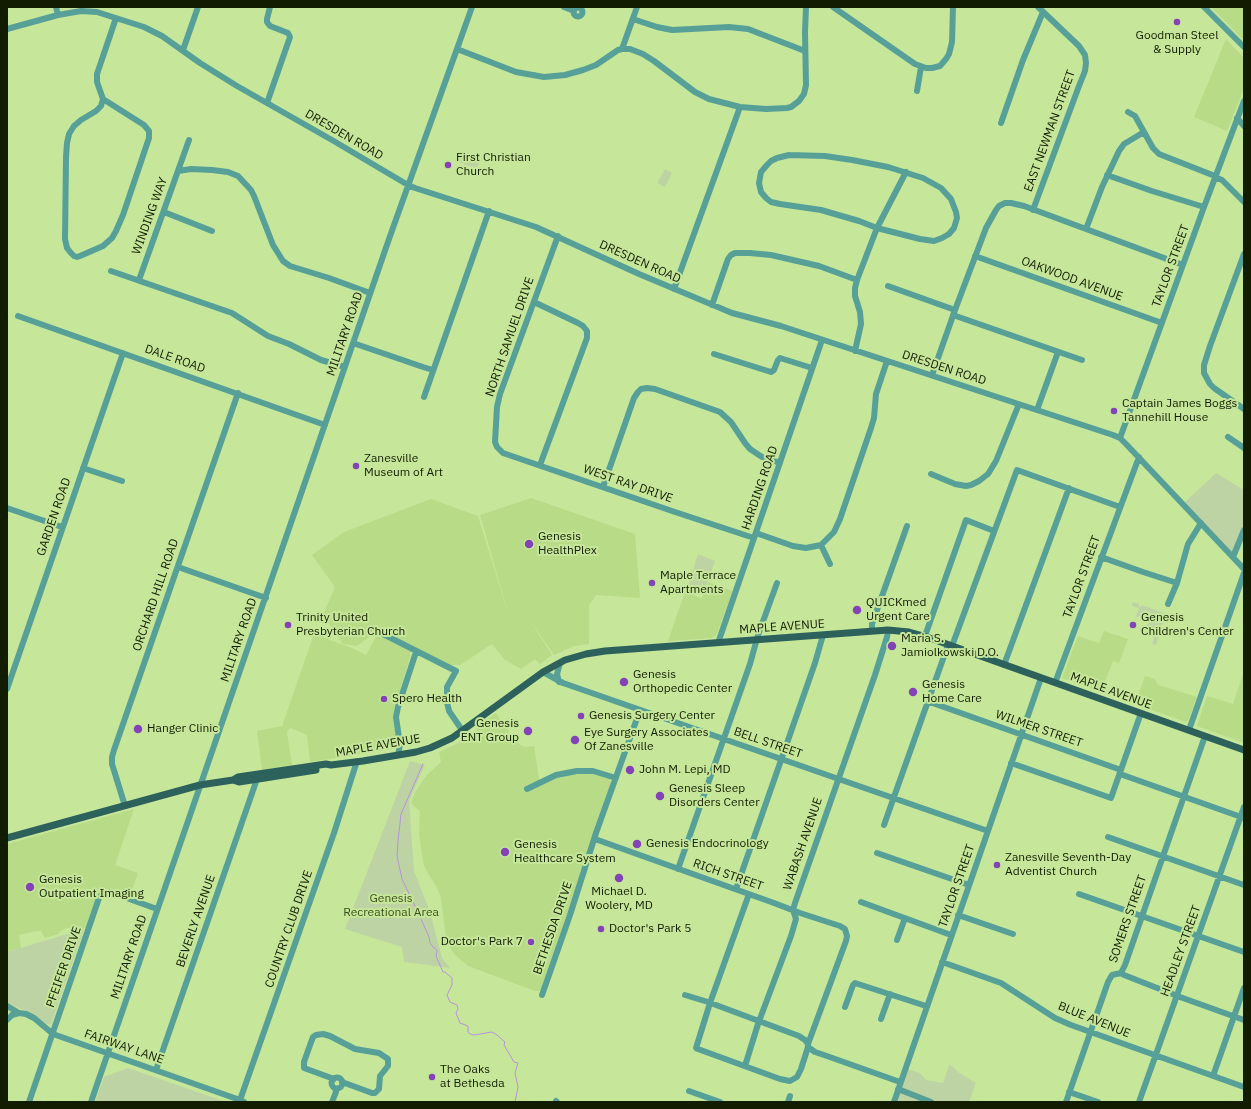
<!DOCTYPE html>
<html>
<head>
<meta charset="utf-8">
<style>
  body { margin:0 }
  #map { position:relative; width:1251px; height:1109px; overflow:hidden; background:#c6e69a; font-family:"IBM Plex Sans",sans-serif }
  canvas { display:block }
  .frame { position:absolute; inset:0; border:8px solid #111c00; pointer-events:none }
</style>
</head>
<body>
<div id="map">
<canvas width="1251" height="1109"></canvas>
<div class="frame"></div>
</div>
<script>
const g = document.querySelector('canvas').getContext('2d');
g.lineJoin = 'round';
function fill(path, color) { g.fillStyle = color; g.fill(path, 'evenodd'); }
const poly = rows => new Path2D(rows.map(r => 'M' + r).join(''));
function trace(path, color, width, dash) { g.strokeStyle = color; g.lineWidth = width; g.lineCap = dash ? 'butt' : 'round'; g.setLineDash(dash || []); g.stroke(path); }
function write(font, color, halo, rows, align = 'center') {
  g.font = font + ' "IBM Plex Sans",sans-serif'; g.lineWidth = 4; g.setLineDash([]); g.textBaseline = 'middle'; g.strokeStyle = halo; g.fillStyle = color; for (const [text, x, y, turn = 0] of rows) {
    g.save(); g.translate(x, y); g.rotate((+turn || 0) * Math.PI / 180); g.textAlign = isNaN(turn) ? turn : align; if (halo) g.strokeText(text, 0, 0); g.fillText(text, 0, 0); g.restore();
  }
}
const built = poly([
  [1211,7,1244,7,1244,41],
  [1226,39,1244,58,1244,88,1227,131,1194,117],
  [531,498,635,534,640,598,596,595,589,605,589,644,574,646,554,655,527,616,552,655,540,664,535,659,521,669,505,660,492,644,460,665,450,665,374,626,370,632,369,637,357,646,343,644,323,615,335,587,312,555,344,532,431,499,478,516,510,620,480,515],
  [708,582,733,591,716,636,712,638,668,641,685,592,702,598],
  [1104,631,1128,639,1119,663,1113,661,1101,692,1062,678,1078,636,1099,643],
  [314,634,352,648,366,655,377,635,410,651,410,657,394,710,396,745,392,749,310,762,307,735,290,728,287,732,292,765,262,770,257,731,282,726],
  [1244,671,1244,743,1197,726,1207,696,1233,704],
  [1145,676,1155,679,1158,685,1197,697,1188,721,1186,722,1135,704],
  [496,713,516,742,522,746,527,747,534,746,540,785,558,776,589,773,610,779,611,782,553,957,541,989,539,991,535,991,468,966,455,955,450,948,446,939,441,898,437,888,425,868,423,862,419,833,420,811,417,809,411,803,415,793,423,780,427,775,441,762,439,752,458,743,476,730,478,726],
  [134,809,115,865,138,873,130,896,101,887,87,928,67,928,60,931,58,934,45,938,41,931,36,931,19,935,21,948,7,952,7,844]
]);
const green = poly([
  [461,155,479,163,477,169,459,162],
  [665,169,672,173,665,187,657,183],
  [1216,473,1244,490,1244,522,1234,550,1232,551,1230,551,1184,503],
  [698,554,715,561,704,592,688,586],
  [1133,602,1139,604,1139,606,1141,607,1142,605,1166,614,1156,645,1152,644,1155,634,1140,628,1153,621,1149,612,1135,618,1139,608,1132,606],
  [410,761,425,765,409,801,414,871,430,912,442,958,450,968,404,962,402,947,345,929],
  [84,929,51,1024,48,1025,26,1011,7,1003,7,952],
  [949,1065,952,1066,958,1072,976,1083,969,1102,896,1102,907,1069,920,1073,926,1080,943,1083],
  [128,1068,226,1102,95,1102,104,1077]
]);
const stream = poly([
  [416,908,402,879,397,856,398,841,401,814,423,764],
  [421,919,429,937,430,943,433,947,437,950,437,952,436,956,443,972,445,972,452,978,452,985,447,995,450,1002,457,1005,458,1009,456,1013,460,1023,468,1026,468,1032,470,1034,474,1035,492,1032,497,1035,505,1042,504,1045,514,1062,518,1063,515,1073,518,1087,515,1102]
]);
const minor = poly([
  [56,7,58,15],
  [564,7,574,11],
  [833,7,915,64,926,68,932,68,940,66,946,59,949,54,952,42,953,7],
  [1204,7,1244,47],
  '573.5 12a4.5 4.5 0 1 1 9 0a4.5 4.5 0 1 1-9 0Z',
  [633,19,657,27,672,30,729,27,748,29,805,51],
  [7,29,58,15,81,11,97,12,144,27,162,36,200,63,237,86,332,140,408,185,415,188,536,227,639,274,732,313,781,326,1113,435,1120,438,1126,444,1244,569],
  [457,49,516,72,544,77,565,75,583,70,596,65,618,50,622,49,630,49,643,54,654,61,695,92,709,99,740,107,766,109,787,108,791,107,799,101,804,94,806,85,805,32,806,7],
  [622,49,637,7],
  [183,50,198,7],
  [917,91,921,67],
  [103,99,144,125,149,131,149,138,123,215,116,231,112,238,103,246,80,256,77,257,74,256,71,253,67,248,65,239,66,157,67,143,69,134,74,126,81,120,96,111,101,106,103,99,97,82,97,74,116,18],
  [267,103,290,37,288,33,270,26,267,22,267,19,270,7],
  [1128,112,1135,116,1153,148,1159,154,1215,176],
  [1237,118,1244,126],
  [1001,123,1023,60,1043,12],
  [789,155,825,156,852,160,888,167,923,178,941,188,951,199,956,212,957,218,954,228,949,234,942,238,934,241,920,239,877,228,859,221,821,210,780,204,771,202,766,198,761,192,759,183,761,172,767,165,771,161,777,158,789,155],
  [178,171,191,169,212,170,228,172,238,176,251,190,254,196,273,245,283,261,290,266,329,278,370,293],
  [1107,175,1152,191,1204,207],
  [1215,177,1222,180,1244,202],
  [1033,210,1079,86,1085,71,1086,63,1085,55,1079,46,1038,7],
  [164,212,212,231],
  [1086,229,1102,187,1119,151,1124,144,1144,132],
  [558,236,500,394,497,407,495,442,497,447,503,453,675,512,754,538],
  [1244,254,1210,346,1204,365,1204,373,1210,384,1214,388,1244,409],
  [975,256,1162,323],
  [111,271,232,313,268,336,289,344,321,360,345,367],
  [139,280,189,140],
  [857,280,877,228,906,172],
  [888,286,955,310],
  [674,289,740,107],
  [534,302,578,323,583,326,587,331,587,338,540,465],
  [712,305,728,259,731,255,735,253,750,253,771,255,819,266,857,280,855,288,855,296,860,312,861,324,855,351],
  [953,315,1082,360],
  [18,316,325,425],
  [353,343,423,367,433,370],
  [714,354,771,372,774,370,778,360,780,358,812,368],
  [932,375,955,310,986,228,996,210,999,206,1005,203,1011,203,1024,206,1183,265],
  [424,397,489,211],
  [1037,410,1058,352],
  [1228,437,1244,448],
  [1120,438,1204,207,1244,101],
  [83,468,122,481],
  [931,474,955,484,966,486,971,485,979,481,988,474,996,461,1019,404],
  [603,487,634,398,638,392,641,389,647,388,655,389,720,412,731,422,745,443,750,449,762,457,780,463],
  [7,508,62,527],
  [756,533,793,546,806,548,821,545,834,532,840,519,871,428,874,418,876,394,887,361],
  [821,545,830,564],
  [1101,557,1143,572,1177,583],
  [1233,557,1244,530],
  [178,567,266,598],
  [1168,604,1177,583,1188,544,1201,523],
  [373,629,456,671,447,687,447,702,449,711,462,730],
  [872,631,872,624,907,526],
  [925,636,966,520,994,531],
  [718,643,822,340],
  [952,646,1017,470,1120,507],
  [1004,665,1069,488],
  [543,672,563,683,988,831],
  [559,682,557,674,560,663],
  [1055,683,1139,457],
  [7,689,123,353],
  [927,701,1121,770],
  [1189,730,1244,573],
  [398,755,400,745,396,717,398,707,416,652],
  [1011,763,1111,798,1141,713],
  [1120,774,1244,818],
  [527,789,556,775,577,771,593,771,616,778],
  [125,806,112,764,112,757,114,750,238,393],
  [884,825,948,645],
  [1108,837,1244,885],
  [595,839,774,903,800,913,840,926,845,929,847,936,846,941,808,1044,808,1047,801,1069,797,1077,790,1081,780,1079,698,1049,696,1048,710,1003,749,894],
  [877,853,969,885],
  [678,869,750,664,758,635,777,583],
  [736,889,815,663,823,635],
  [1079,894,1244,952],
  [861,902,951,935],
  [958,915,1013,934],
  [897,940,905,918],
  [942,962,1001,983,1055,1018,1071,1025,1244,1087],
  [1121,973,1124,975,1180,997,1244,1020],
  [542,995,570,915,596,833,640,710],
  [685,995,708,1002,799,1036,805,1040,808,1044],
  [7,1006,19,1013],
  [845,1007,853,985,855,983,926,1006],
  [881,1019,890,994],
  [7,1020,12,1015,19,1013,26,1014,34,1018,53,1034,240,1100],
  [808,1047,815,1052,824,1055,900,1082],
  [745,1066,758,1024,791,936,796,919,793,910,795,903,875,675,887,637,888,630],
  [156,1070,257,779],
  [1213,1076,1244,988],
  '331.5 1083a5.5 5.5 0 1 1 11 0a5.5 5.5 0 1 1-11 0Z',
  [334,1079,304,1068,304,1062,310,1045,313,1037,316,1035,323,1034,330,1036,355,1049,379,1053,388,1059,388,1066,380,1076,379,1089,375,1093,372,1093,342,1082],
  [898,1089,931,1102],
  [689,1091,720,1102],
  [1069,1092,1098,1102],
  [556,1101,557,1102],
  [29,1102,99,898,103,893,110,892,157,909],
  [91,1102,389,239,472,7],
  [244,1102,240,1100,334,833,357,761],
  [332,1102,336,1092,335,1088],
  [788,1102,790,1096],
  [894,1102,1041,678],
  [1066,1102,1108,982,1112,975,1121,973,1125,965,1205,736],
  [1139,1102,1244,807]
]);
const major = poly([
  [233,780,239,782,316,770],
  [7,838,200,785,233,780,238,777,326,764,331,765,363,761,416,752,430,748,452,738,543,672,565,660,586,654,605,651,888,630,909,632,927,637,1244,750]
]);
const markers = [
  [1177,22,4,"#8342b6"],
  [448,165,4,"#8342b6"],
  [1114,411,4,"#8342b6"],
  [356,466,4,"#8342b6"],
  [529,544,5,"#8342b6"],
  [652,583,4,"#8342b6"],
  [857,610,5,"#8342b6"],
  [288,625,4,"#8342b6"],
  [1133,625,4,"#8342b6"],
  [892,646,5,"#8342b6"],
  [624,682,5,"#8342b6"],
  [913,692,5,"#8342b6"],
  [384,699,4,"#8342b6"],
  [581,716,4,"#8342b6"],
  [138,729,5,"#8342b6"],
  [528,731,5,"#8342b6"],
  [575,740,5,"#8342b6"],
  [630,770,5,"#8342b6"],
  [660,796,5,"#8342b6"],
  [637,844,5,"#8342b6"],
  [505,852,5,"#8342b6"],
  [997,865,4,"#8342b6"],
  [619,878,5,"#8342b6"],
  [30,887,5,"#8342b6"],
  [601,929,4,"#8342b6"],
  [531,942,4,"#8342b6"],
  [432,1077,4,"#8342b6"]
];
const poiNames = [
  ["Goodman Steel",1177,36,"center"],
  ["& Supply",1177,50,"center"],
  ["First Christian",456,158],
  ["Church",456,172],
  ["Captain James Boggs",1122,404],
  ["Tannehill House",1122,418],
  ["Zanesville",364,459],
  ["Museum of Art",364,473],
  ["Genesis",538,537],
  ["HealthPlex",538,551],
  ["Maple Terrace",660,576],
  ["Apartments",660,590],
  ["QUICKmed",866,603],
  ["Urgent Care",866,617],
  ["Trinity United",296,618],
  ["Presbyterian Church",296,632],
  ["Genesis",1141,618],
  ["Children's Center",1141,632],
  ["Maria S.",901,639],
  ["Jamiolkowski D.O.",901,653],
  ["Genesis",633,675],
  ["Orthopedic Center",633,689],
  ["Genesis",922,685],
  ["Home Care",922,699],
  ["Spero Health",392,699],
  ["Genesis Surgery Center",589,716],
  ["Genesis",519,724,"right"],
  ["ENT Group",519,738,"right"],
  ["Hanger Clinic",147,729],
  ["Eye Surgery Associates",584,733],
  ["Of Zanesville",584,747],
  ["John M. Lepi, MD",639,770],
  ["Genesis Sleep",669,789],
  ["Disorders Center",669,803],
  ["Genesis Endocrinology",646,844],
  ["Genesis",514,845],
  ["Healthcare System",514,859],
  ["Zanesville Seventh-Day",1005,858],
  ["Adventist Church",1005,872],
  ["Genesis",39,880],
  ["Outpatient Imaging",39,894],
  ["Michael D.",619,892,"center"],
  ["Woolery, MD",619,906,"center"],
  ["Doctor's Park 5",609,929],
  ["Doctor's Park 7",523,942,"right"],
  ["The Oaks",440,1070],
  ["at Bethesda",440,1084]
];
const streetNames = [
  ["EAST NEWMAN STREET",1050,131,-70],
  ["DRESDEN ROAD",344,135,30],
  ["WINDING WAY",150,216,-70],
  ["DRESDEN ROAD",640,262,24],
  ["TAYLOR STREET",1171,266,-70],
  ["OAKWOOD AVENUE",1072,279,20],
  ["MILITARY ROAD",345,334,-71],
  ["NORTH SAMUEL DRIVE",510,337,-71],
  ["DALE ROAD",175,359,19],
  ["DRESDEN ROAD",944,368,18],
  ["WEST RAY DRIVE",628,484,19],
  ["HARDING ROAD",760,488,-71],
  ["GARDEN ROAD",54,517,-71],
  ["TAYLOR STREET",1082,577,-70],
  ["ORCHARD HILL ROAD",156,595,-71],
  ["MAPLE AVENUE",782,627,-4],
  ["MILITARY ROAD",239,640,-71],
  ["MAPLE AVENUE",1111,691,20],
  ["WILMER STREET",1039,729,19],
  ["BELL STREET",768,743,19],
  ["MAPLE AVENUE",378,746,-10],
  ["WABASH AVENUE",803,844,-71],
  ["RICH STREET",728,875,19],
  ["TAYLOR STREET",957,886,-71],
  ["SOMERS STREET",1128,919,-71],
  ["BEVERLY AVENUE",196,921,-71],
  ["BETHESDA DRIVE",553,928,-71],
  ["COUNTRY CLUB DRIVE",289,929,-71],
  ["HEADLEY STREET",1181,951,-70],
  ["MILITARY ROAD",129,957,-71],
  ["PFEIFER DRIVE",64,967,-71],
  ["BLUE AVENUE",1094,1020,22],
  ["FAIRWAY LANE",124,1047,19]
];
const parkNames = [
  ["Genesis",391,899],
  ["Recreational Area",391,913]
];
fill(built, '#b8db87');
fill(green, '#bed3a4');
trace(stream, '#b794d9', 1);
trace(minor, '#57a098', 6);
trace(major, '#2d615b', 7);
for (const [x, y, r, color] of markers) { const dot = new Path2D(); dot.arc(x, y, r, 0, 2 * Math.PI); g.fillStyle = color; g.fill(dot); trace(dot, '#c6e69a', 1.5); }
write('12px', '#111c00', '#c6e69a', poiNames, 'left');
write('12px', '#111c00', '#c6e69a', streetNames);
write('12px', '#3c4f1b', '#c6e69a', parkNames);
</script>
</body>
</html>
